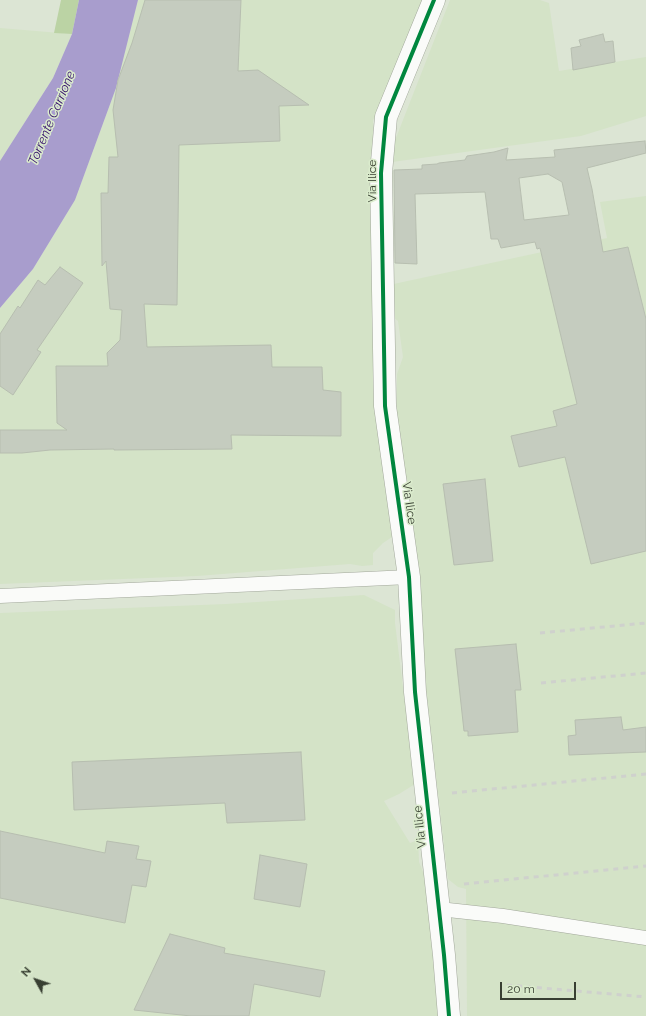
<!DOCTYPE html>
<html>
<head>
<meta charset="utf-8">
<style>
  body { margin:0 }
  #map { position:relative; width:646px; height:1016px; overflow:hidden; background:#dce5d4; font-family:Raleway,sans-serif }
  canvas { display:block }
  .north { position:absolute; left:16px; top:960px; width:40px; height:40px; -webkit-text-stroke:3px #dbeccd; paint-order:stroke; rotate:310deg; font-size:11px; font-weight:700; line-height:16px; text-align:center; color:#383f32 }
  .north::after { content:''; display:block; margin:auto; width:14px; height:18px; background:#383f32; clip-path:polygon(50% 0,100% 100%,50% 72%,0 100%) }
  .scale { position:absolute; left:500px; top:982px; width:76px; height:18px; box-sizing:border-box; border:2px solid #383f32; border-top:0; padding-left:5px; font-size:12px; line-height:14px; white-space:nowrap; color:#383f32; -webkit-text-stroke:3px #dbeccd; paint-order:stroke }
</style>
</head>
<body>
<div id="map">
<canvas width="646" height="1016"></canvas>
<div class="north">N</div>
<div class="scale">20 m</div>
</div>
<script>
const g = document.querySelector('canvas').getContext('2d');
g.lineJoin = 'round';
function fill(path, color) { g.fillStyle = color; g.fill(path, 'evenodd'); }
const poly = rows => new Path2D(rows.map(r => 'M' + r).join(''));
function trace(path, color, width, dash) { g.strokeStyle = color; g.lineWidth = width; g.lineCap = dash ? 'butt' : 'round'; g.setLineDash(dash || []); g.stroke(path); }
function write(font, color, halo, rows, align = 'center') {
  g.font = font + ' Raleway,sans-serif'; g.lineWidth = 3; g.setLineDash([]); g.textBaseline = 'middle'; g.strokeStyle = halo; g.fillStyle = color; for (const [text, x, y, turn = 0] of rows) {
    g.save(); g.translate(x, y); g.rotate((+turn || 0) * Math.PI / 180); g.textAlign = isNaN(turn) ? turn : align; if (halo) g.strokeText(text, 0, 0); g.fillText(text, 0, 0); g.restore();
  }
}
const built = poly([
  [138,0,425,0,382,103,373,120,373,367,392,537,383,543,373,553,373,565,362,566,350,564,197,576,0,584,0,308,33,269,75,200,116,88],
  [450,0,540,0,549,3,559,71,646,57,646,116,581,136,392,162,392,148],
  [0,28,72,34,53,78,0,161],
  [646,196,646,1016,467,1016,466,889,458,887,448,879,397,442,397,374,403,357,398,321,390,315,389,285,607,238,600,202],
  [364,595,395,610,395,623,415,784,399,794,384,801,410,843,418,840,419,862,424,874,437,959,444,1016,0,1016,0,613,226,604]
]);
const green = poly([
  [61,0,79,0,72,34,54,33]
]);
const water = poly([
  [79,0,138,0,116,88,75,200,33,269,0,308,0,161,53,78,72,34]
]);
const building = poly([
  [145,0,241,0,238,71,258,70,309,105,279,106,280,141,179,145,177,305,144,304,147,347,271,345,272,367,322,367,323,390,341,392,341,436,231,435,232,449,114,450,114,449,50,450,22,453,0,453,0,430,67,430,57,423,56,366,108,366,107,353,120,340,122,310,110,309,106,261,102,266,101,193,108,193,109,157,118,157,113,110,118,80,132,43,145,0],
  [603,34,605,42,613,41,615,62,573,70,571,48,581,46,579,40,603,34],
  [645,141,646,153,587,168,592,189,603,252,628,247,646,319,646,551,591,564,565,457,519,467,511,436,557,426,553,411,577,404,540,248,537,249,535,242,501,248,498,239,491,239,485,192,415,194,417,264,395,263,394,170,422,169,422,165,437,164,439,163,465,160,467,156,494,152,508,148,506,160,555,157,554,150,645,141],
  [548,174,562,182,569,215,524,220,519,178,548,174],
  [60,267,83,283,37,350,41,352,13,395,0,386,0,334,18,306,20,308,38,280,45,285,60,267],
  [485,479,493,561,454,565,443,484,485,479],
  [516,644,521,690,515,690,518,732,468,736,468,731,464,731,455,649,516,644],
  [621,717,623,730,646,727,646,752,569,755,568,736,576,735,575,720,621,717],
  [301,752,305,820,227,823,225,803,74,810,72,762,301,752],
  [0,831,105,853,107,841,139,846,136,859,151,861,146,887,132,885,125,923,0,898,0,831],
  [260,855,307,864,300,907,254,899,260,855],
  [170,934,225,948,224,953,325,971,320,997,254,984,249,1016,191,1016,134,1010,170,934]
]);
const service = poly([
  [0,596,409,577],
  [439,909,503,916,646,938]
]);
const minor = poly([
  [434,0,386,117,381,173,385,406,409,577,415,692,444,955,449,1016]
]);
const rail = poly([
  [540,633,646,623],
  [541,683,646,673],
  [452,793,646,774],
  [464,884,646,866],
  [507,985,646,997]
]);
const cycleway = poly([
  [434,0,386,117,381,173,385,406,409,577,415,692,444,955,449,1016]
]);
const streetNames = [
  ["Via Ilice",372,181,-90],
  ["Via Ilice",409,503,82],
  ["Via Ilice",420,827,-96]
];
const waterNames = [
  ["Torrente Carrione",52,118,-67]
];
fill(built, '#d4e3c7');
fill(green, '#bbd3a4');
fill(water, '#a89dcd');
fill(building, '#c5ccbf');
trace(building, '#b7beb0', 1);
trace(service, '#a1a79a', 15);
trace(minor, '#a1a79a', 23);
trace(service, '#fafbf9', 14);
trace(minor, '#fafbf9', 22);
trace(rail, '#cfd1cd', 3, [5, 5]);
trace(cycleway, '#00873e', 4);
write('12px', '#383f32', '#dbeccd', streetNames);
write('italic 13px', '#38136e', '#dbeccd', waterNames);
</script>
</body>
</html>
